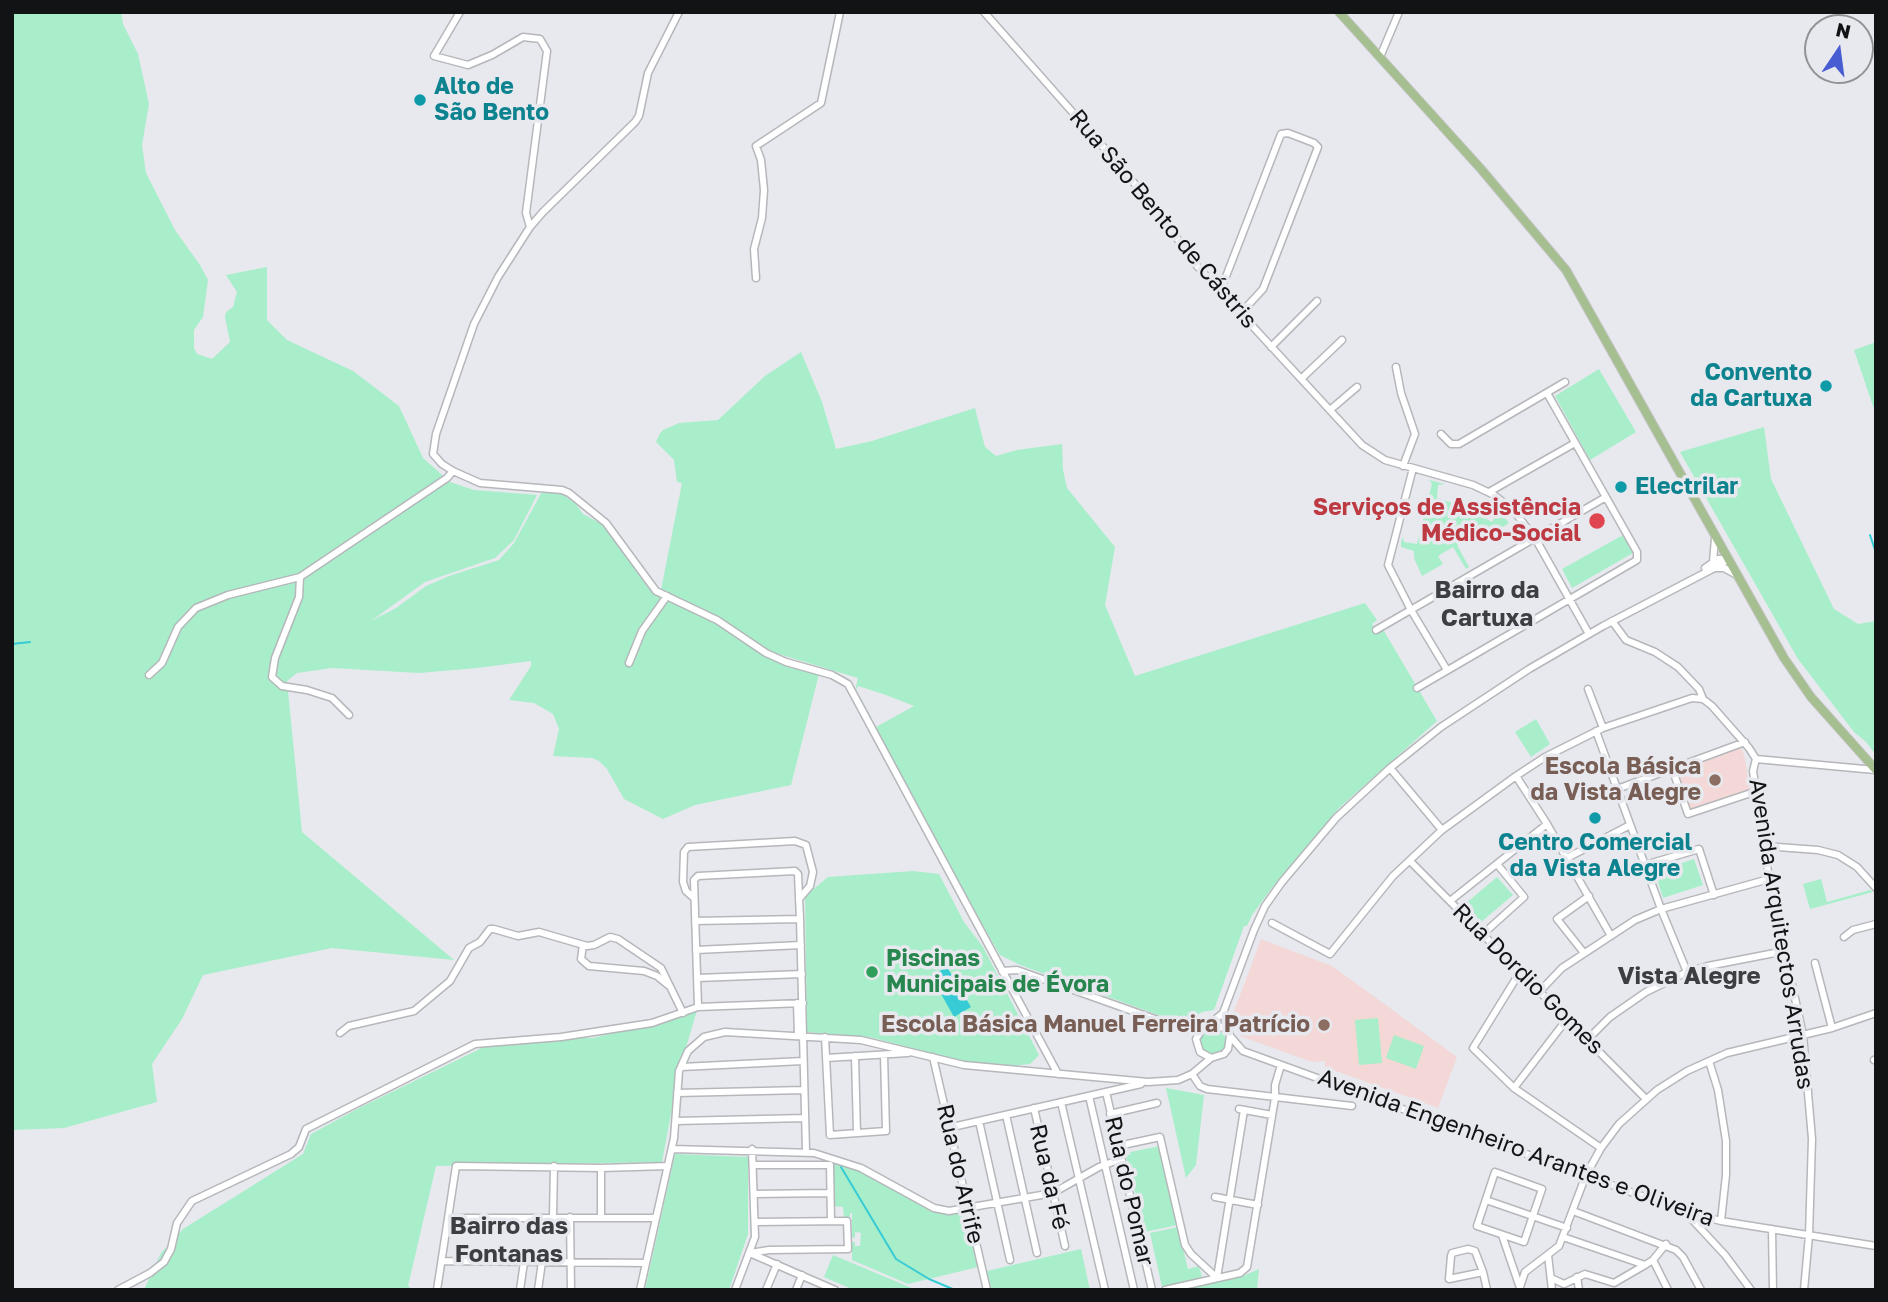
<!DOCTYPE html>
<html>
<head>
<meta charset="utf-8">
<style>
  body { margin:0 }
  #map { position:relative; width:1888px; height:1302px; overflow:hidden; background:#e7e9ee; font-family:"Golos Text",sans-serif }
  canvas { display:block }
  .frame { position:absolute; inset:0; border:14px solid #121314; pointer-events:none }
  .north { position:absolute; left:1804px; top:14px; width:70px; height:70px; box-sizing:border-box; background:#e7e9ee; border:2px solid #929397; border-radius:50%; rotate:13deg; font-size:19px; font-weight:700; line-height:28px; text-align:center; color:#121314 }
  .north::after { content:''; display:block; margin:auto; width:24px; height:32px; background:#495dd2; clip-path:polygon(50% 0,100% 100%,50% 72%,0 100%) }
</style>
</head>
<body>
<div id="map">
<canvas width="1888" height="1302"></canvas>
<div class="frame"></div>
<div class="north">N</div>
</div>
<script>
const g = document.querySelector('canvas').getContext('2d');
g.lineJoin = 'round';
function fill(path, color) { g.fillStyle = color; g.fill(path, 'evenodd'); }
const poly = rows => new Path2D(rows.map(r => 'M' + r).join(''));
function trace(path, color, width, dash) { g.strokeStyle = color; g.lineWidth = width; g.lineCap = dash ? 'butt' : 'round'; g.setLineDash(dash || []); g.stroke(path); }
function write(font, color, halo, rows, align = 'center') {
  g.font = font + ' "Golos Text",sans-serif'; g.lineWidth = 7; g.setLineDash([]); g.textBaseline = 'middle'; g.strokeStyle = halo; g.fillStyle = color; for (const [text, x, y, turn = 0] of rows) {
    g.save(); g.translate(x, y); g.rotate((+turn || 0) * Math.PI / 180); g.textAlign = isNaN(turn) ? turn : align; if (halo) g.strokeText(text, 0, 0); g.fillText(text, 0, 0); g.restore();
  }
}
const education = poly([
  [1739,748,1742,749,1745,759,1750,790,1692,810,1689,808,1677,773,1678,770],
  [1261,939,1332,966,1457,1057,1438,1108,1325,1067,1325,1061,1312,1062,1240,1036,1238,1027,1231,1019]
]);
const green = poly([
  [12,12,121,12,123,24,138,54,149,104,142,145,146,173,175,230,200,265,208,280,203,317,194,330,194,348,197,354,212,359,230,342,225,317,226,312,233,307,237,292,226,275,267,267,267,320,287,340,353,371,399,406,423,458,450,482,474,490,537,495,514,540,495,558,425,582,371,621,396,608,426,586,449,576,499,560,514,543,543,490,560,493,575,503,583,514,605,526,649,589,661,596,661,599,677,604,724,626,773,660,819,674,791,785,695,805,663,819,624,799,607,769,599,761,592,758,553,756,559,729,553,714,534,703,509,700,531,666,531,661,477,668,419,673,332,668,297,673,287,681,302,832,454,960,332,948,203,975,182,1019,152,1064,157,1102,64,1128,12,1130],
  [1876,342,1876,415,1854,350],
  [801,352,822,402,836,449,872,441,975,408,985,447,996,456,1017,450,1062,444,1063,470,1067,488,1115,547,1105,605,1135,676,1365,603,1377,620,1372,624,1377,632,1383,629,1384,631,1437,721,1339,808,1271,889,1252,915,1247,926,1244,926,1214,1010,1202,1012,1187,1021,1184,1020,1183,1024,1020,965,1000,955,958,883,855,691,858,678,772,652,712,614,661,590,682,483,677,482,674,460,656,442,659,435,663,430,679,423,718,420,765,376],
  [858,686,886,695,914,706,876,727,856,690],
  [1599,369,1636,432,1590,460,1555,396],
  [1764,427,1771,479,1834,609,1858,624,1876,621,1876,755,1866,742,1854,732,1798,659,1680,452],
  [1429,480,1445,484,1438,485,1437,498,1465,507,1492,522,1499,510,1509,523,1476,544,1471,537,1457,545,1469,567,1466,569,1453,547,1438,556,1443,564,1422,576,1414,558,1414,551,1401,547,1401,542,1403,537,1404,542,1417,544,1432,484],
  [1623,535,1633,553,1572,588,1562,569],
  [1536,719,1550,744,1531,757,1515,732],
  [1694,859,1703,885,1663,898,1655,872],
  [913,871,939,874,964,922,983,947,1039,1055,1030,1064,1010,1066,962,1061,869,1037,807,1032,805,896,828,877],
  [1497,877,1513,895,1480,923,1464,905],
  [1821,879,1827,902,1870,890,1873,892,1810,909,1803,884],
  [698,1007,679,1071,662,1162,436,1166,408,1286,413,1290,144,1290,161,1253,183,1229,303,1154,311,1134,359,1108,492,1043,518,1036,593,1038,652,1023],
  [1378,1018,1382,1063,1359,1065,1355,1020],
  '1200 1041a13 13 0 1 1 26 0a13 13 0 1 1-26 0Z',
  [1394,1035,1424,1046,1416,1069,1386,1058],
  [1166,1088,1204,1095,1196,1165,1186,1178],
  [1160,1146,1177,1225,1145,1232,1126,1156,1131,1154,1130,1152],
  [675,1154,748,1157,748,1234,729,1290,645,1290],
  [833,1161,866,1172,934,1211,946,1214,965,1214,978,1267,908,1284,852,1260,852,1242,855,1242,855,1246,860,1246,861,1233,855,1232,855,1238,852,1237,852,1213,850,1213,850,1219,844,1219,843,1207,833,1206],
  [1178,1227,1188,1269,1199,1266,1202,1277,1162,1287,1150,1233],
  [1081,1249,1090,1290,991,1290,987,1271],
  [833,1255,914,1289,914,1290,854,1290,824,1277],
  [1259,1269,1257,1290,1183,1290,1243,1276]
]);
const water = poly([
  [947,967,971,1007,954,1017,931,976]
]);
const stream = poly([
  [1870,535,1876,553],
  [12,644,30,642],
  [841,1167,896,1259,929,1279,955,1290]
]);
const minor = poly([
  [460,12,434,56,468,65,492,55,523,37,540,39,547,51,526,213,530,227],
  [679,12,648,73,639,116,635,122,543,212,530,227,498,277,474,324,436,434,433,454,442,464,453,471,480,483,562,490,569,493,606,523,656,591,717,620,766,653,786,662,832,675,848,684,1058,1074],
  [984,12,1127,174,1176,236,1186,254,1362,445,1385,460,1473,485,1494,495,1513,510,1535,538,1589,634],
  [1380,57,1399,12],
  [756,278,754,249,762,218,764,190,761,160,756,146,821,103,840,12],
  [1220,292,1281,134,1288,133,1314,143,1318,147,1263,289,1240,314],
  [1271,347,1317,301],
  [1396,367,1401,393,1415,434,1403,466],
  [1301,379,1342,340],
  [1330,410,1357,387],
  [1441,434,1451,444,1459,444,1565,382],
  [1413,468,1388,565,1411,610,1447,670],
  [1489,492,1575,443],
  [1713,562,1715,538],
  [1705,568,1718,559,1728,559],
  [1716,568,1724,568,1737,575],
  [300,577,299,597,275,658,272,677,282,686,307,690,332,698,349,715],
  [1612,621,1626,640,1655,652,1678,667,1699,689,1703,699],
  [1376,630,1606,497],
  [629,663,642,631,667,596],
  [149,675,162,663,178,627,196,608,228,595,300,577,447,478,453,471],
  [1417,688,1637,560,1637,552,1547,393],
  [1588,689,1603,728],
  [1596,731,1661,909,1687,972],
  [1756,759,1753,771,1769,879,1803,1035,1812,1139,1809,1235,1804,1290],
  [1756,759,1875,770],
  [1390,768,1442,830],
  [1672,768,1688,814,1757,791],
  [1516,776,1547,824,1611,936],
  [1617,789,1745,742],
  [1764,846,1818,850,1838,855,1857,867,1876,888],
  [1567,858,1630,825],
  [1410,861,1646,1099],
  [1645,865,1699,849,1714,895],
  [694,898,686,891,683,882,684,852,688,847,795,841,806,845,813,872,810,886,799,899],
  [1450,901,1547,824],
  [695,921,800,919],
  [1272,923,1330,954,1393,876,1442,830,1516,776,1545,757,1603,728,1692,698,1703,699,1712,706,1749,748,1756,759],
  [1483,934,1524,897,1497,864],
  [1844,937,1853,930,1876,924],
  [583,945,581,959,589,966,644,971,657,976,668,985],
  [696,950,801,945],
  [1584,953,1557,919,1589,896],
  [1815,963,1832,1028],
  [1002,971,1017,970,1186,1030,1203,1028],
  [1520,972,1473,1048,1514,1088,1601,1148],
  [697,978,802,974],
  [1540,991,1562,968,1635,920,1661,909,1769,879],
  [797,1003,798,1036],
  [698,1007,694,880,698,876,795,871,798,874,800,919,806,1151],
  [1223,1013,1230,1036,1228,1049,1224,1054,1211,1058,1200,1052,1196,1039,1203,1028,1215,1024,1227,1030],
  [1208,1025,1223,1013,1254,930,1265,906,1282,882,1336,818,1390,768,1441,727,1529,669,1603,626,1722,564,1728,559],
  [340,1033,349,1026,414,1011,450,981,469,948,480,942,490,929,494,929,518,936,539,932,587,946,594,945,610,937,618,939,661,968,683,1013],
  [1230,1036,1243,1051,1686,1212,1721,1221,1876,1246],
  [825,1037,830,1135,886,1131,884,1055],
  [1588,1039,1610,1017,1646,992,1687,972,1708,966,1785,951],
  [855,1056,857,1133],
  [933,1057,987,1290],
  [826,1058,908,1053],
  [1874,1060,1876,1059],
  [1709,1061,1718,1090,1726,1141,1726,1175,1721,1221],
  [681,1067,803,1061],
  [1192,1074,1200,1086,1207,1089,1352,1106],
  [1514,1088,1567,1019],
  [1106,1092,1152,1290],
  [677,1093,804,1090],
  [1089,1096,1134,1290],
  [1061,1102,1105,1290],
  [1034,1108,1065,1246],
  [1239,1109,1272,1115],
  [1110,1114,1157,1103],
  [1006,1115,1037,1253],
  [676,1121,805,1118],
  [979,1121,1010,1260],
  [948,1128,1141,1084],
  [1118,1146,1160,1137,1185,1245,1191,1254,1217,1278],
  [672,1149,814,1153,861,1168,934,1208,949,1211,1053,1193,1099,1167,1121,1159],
  [754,1165,830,1165,831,1221],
  [1495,1172,1542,1189,1524,1242,1477,1226,1495,1172],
  [754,1194,830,1193],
  [1215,1197,1258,1205],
  [1486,1200,1567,1228],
  [1573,1211,1676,1250,1683,1257,1701,1290],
  [1687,1214,1725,1255,1751,1290],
  [553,1217,554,1166],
  [570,1217,571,1290],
  [601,1217,601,1168],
  [449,1218,656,1218],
  [1772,1229,1773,1290],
  [1502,1235,1519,1285],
  [1563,1237,1645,1265,1653,1260,1666,1244],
  [1468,1249,1475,1251,1483,1272,1449,1279,1451,1256,1452,1253,1468,1249],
  [750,1253,769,1250,848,1249,847,1221,755,1222],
  [752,1254,835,1290],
  [1548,1255,1552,1290],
  [1653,1260,1668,1290],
  [442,1261,646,1263],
  [1483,1272,1487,1290],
  [1577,1277,1579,1290],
  [1217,1278,1244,1110],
  [1551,1278,1564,1284,1585,1274,1614,1283,1645,1265],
  [118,1290,150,1273,164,1262,171,1249,177,1223,192,1201,291,1154,299,1147,306,1129,475,1044,561,1037,652,1023,698,1007,803,1003],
  [437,1290,456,1166,601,1168,668,1166],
  [520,1290,524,1262],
  [538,1290,542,1262],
  [640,1290,674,1138,679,1071,688,1051,704,1037,725,1032,861,1040,964,1065,1148,1082,1178,1080,1192,1074,1211,1058],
  [735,1290,755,1237,752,1149],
  [766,1290,777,1264],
  [796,1290,802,1275],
  [1165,1290,1240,1273,1247,1267,1275,1098,1275,1085,1281,1065],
  [1519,1290,1525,1272,1559,1246,1586,1175,1601,1148,1619,1124,1657,1090,1687,1071,1727,1053,1832,1028,1876,1013]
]);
const major = poly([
  [1339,12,1481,169,1566,270,1784,658,1811,697,1876,770]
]);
const markers = [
  [420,100,7,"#0f9aa8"],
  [1826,386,7,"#0f9aa8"],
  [1621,487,7,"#0f9aa8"],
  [1597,521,9,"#e0444e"],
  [1715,780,7,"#8d6e63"],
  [1595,818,7,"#0f9aa8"],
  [872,972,7,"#2e9e5b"],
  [1324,1025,7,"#8d6e63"]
];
const cultureNames = [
  ["Alto de",434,87],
  ["São Bento",434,113],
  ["Convento",1812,373,"right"],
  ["da Cartuxa",1812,399,"right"],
  ["Electrilar",1635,487],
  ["Centro Comercial",1595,843,"center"],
  ["da Vista Alegre",1595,869,"center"]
];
const streetNames = [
  ["Rua São Bento de Cástris",1163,219,50],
  ["Avenida Arquitectos Arrudas",1781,934,81],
  ["Rua Dordio Gomes",1528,979,45],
  ["Avenida Engenheiro Arantes e Oliveira",1516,1148,20],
  ["Rua do Arrife",960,1174,77],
  ["Rua da Fé",1049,1177,77],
  ["Rua do Pomar",1129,1191,77]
];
const healthNames = [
  ["Serviços de Assistência",1581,508],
  ["Médico-Social",1581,534]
];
const educationNames = [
  ["Escola Básica",1701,767],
  ["da Vista Alegre",1701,793],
  ["Escola Básica Manuel Ferreira Patrício",1310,1025]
];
const leisureNames = [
  ["Piscinas",886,959],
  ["Municipais de Évora",886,985]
];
const neighbourhoodNames = [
  ["Bairro da",1487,590],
  ["Cartuxa",1487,618],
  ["Vista Alegre",1689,976],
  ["Bairro das",509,1226],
  ["Fontanas",509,1254]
];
fill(education, '#f3d8d7');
fill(green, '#a8eeca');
fill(water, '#37cbd5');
trace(stream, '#37cbd5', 2);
trace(minor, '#b5b7bb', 9);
trace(major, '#c6c6c7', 10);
trace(minor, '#fff', 6);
trace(major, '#a6bf91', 8);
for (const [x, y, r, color] of markers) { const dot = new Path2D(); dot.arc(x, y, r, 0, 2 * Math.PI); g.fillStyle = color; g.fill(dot); trace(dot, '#e7e9ee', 2.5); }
write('bold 23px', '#0d838f', '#e7e9ee', cultureNames, 'left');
write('23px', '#121314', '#e7e9ee', streetNames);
write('bold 23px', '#be3a42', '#e7e9ee', healthNames, 'right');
write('bold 23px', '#785e54', '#e7e9ee', educationNames, 'right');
write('bold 23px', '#27864d', '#e7e9ee', leisureNames, 'left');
write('bold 24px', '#3d3e42', '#e7e9ee', neighbourhoodNames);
</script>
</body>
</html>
